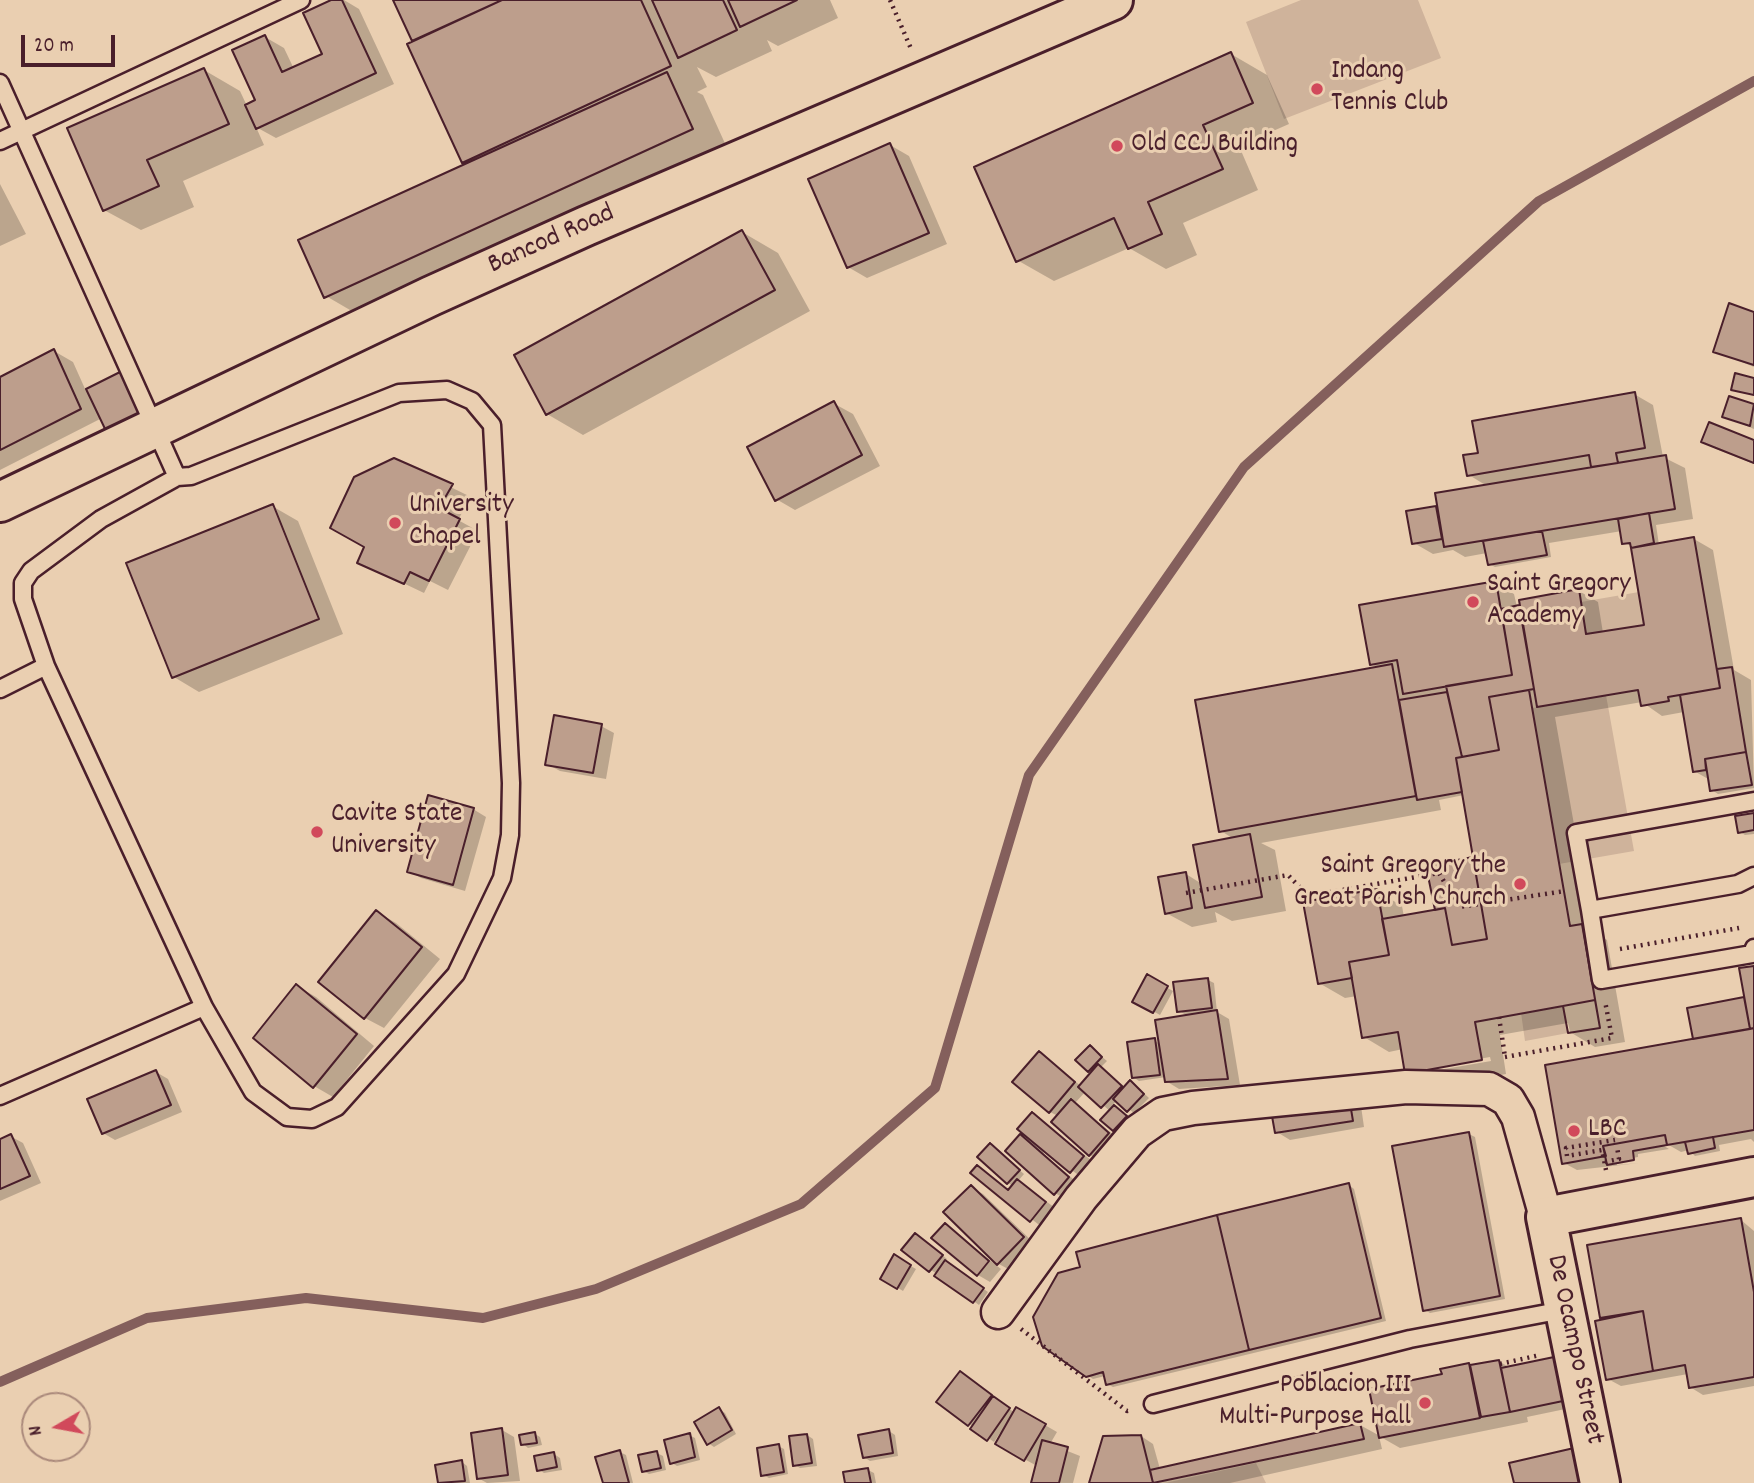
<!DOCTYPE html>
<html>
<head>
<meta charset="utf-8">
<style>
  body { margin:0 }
  #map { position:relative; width:1754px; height:1483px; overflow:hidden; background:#eacfb1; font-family:Dekko,sans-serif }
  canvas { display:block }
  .north { position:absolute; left:21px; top:1392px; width:70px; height:70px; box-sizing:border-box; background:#eacfb1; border:2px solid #aa897b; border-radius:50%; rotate:260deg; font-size:19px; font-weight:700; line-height:28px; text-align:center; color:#4a1f2b }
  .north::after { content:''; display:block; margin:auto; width:24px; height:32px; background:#d1495b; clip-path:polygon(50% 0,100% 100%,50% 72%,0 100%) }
  .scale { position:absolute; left:21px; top:35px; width:94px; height:32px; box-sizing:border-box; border:4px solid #4a1f2b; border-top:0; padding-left:9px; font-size:21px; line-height:24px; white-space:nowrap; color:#4a1f2b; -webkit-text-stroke:5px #eacfb1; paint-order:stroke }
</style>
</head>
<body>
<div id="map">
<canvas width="1754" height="1483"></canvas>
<div class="north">N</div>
<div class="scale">20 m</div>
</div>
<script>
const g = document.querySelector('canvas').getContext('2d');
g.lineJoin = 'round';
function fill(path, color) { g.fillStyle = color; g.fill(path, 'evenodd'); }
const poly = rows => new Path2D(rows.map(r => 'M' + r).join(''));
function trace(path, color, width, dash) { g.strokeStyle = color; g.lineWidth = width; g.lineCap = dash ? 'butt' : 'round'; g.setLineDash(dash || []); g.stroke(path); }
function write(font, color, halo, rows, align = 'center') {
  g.font = font + ' Dekko,sans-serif'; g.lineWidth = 6; g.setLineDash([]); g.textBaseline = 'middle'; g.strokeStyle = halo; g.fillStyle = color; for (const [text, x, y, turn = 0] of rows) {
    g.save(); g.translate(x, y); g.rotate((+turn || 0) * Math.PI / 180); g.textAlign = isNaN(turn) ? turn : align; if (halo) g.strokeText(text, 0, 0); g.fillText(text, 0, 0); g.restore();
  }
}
const green = poly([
  [1301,0,1418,0,1441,58,1284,119,1246,22],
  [1639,592,1644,625,1586,634,1581,602],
  [1606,695,1634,851,1559,864,1532,708],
  [1563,1006,1568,1033,1525,1041,1521,1013],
  [1256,1463,1266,1483,1165,1483]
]);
const shadow = poly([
  [335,0,344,0,359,9,394,84,276,138,256,127,264,145,183,181,194,207,141,230,104,210,204,70,240,91,247,106,257,101,265,37,284,48,294,69,324,54],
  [395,0,830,0,838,18,778,46,767,40,772,51,716,77,697,67,707,87,697,92,703,95,728,150,362,317,326,296,468,165,463,162],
  [1231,54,1267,75,1289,124,1239,146,1258,190,1183,223,1197,255,1166,269,1129,248,1054,281,1017,260],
  [890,145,909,156,947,244,867,278,848,267],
  [0,184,26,234,0,246],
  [742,232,778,253,810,311,583,435,547,414],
  [1754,314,1754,367,1715,351],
  [54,351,73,362,86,391,122,373,102,418,0,470,0,379],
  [1634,394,1653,405,1663,457,1685,468,1693,519,1656,525,1659,545,1694,539,1713,550,1734,670,1751,680,1754,788,1718,794,1712,790,1710,780,1694,771,1684,712,1662,716,1642,702,1555,717,1593,932,1607,940,1625,1042,1595,1047,1570,1032,1568,1023,1500,1035,1506,1074,1432,1088,1407,1073,1403,1049,1389,1052,1364,1037,1357,996,1345,998,1319,983,1377,891,1402,906,1404,917,1440,910,1475,859,1464,795,1439,800,1441,810,1261,843,1275,850,1286,911,1232,921,1215,912,1217,922,1192,927,1166,913,1186,874,1202,884,1234,839,1221,831,1379,668,1371,664,1495,583,1514,594,1517,607,1579,591,1598,602,1603,633,1646,626,1632,546,1624,543,1622,531,1549,543,1551,557,1495,567,1489,564,1487,553,1465,557,1453,550,1433,554,1414,543,1436,508,1440,510,1487,486,1469,475,1480,454],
  [1490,1057,1491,1061,1427,1072,1427,1068],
  [1730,398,1754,406,1754,429,1730,419],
  [833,403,853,414,880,466,795,510,776,499],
  [1703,442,1754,442,1754,464,1716,449],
  [395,460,471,497,458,520,478,531,448,590,430,581,424,593,359,562],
  [272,506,298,521,343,634,199,692,174,677],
  [601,726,614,733,606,779,560,771,547,764],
  [473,809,486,817,465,891,421,878,409,871],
  [1754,814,1754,834,1745,835,1740,832],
  [377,912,396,923,440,959,384,1028,365,1018],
  [1754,968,1754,1142,1751,1139,1719,1145,1720,1151,1695,1156,1689,1150,1681,1152,1660,1140,1659,1143,1669,1149,1638,1154,1638,1157,1617,1161,1617,1165,1639,1163,1577,1170,1564,1163,1698,1040,1689,1009,1746,999],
  [1148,977,1173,991,1160,1015,1135,1001],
  [1208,980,1214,983,1217,1012,1229,1019,1240,1085,1179,1089,1166,1081,1166,1077,1139,1081,1133,1077,1154,1040,1160,1044,1188,1016,1179,1011],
  [297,986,316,997,374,1046,333,1097,314,1086],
  [1090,1047,1107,1061,1101,1067,1125,1089,1136,1086,1149,1098,1134,1113,1117,1100,1112,1106,1131,1120,1119,1133,1114,1129,1110,1111,1086,1091,1075,1103,1121,1141,1102,1162,1090,1155,1058,1116,1050,1112,1039,1053,1081,1086,1093,1073,1089,1071],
  [156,1072,168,1079,182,1112,115,1140,103,1133],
  [1349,1099,1361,1106,1364,1127,1290,1140,1277,1132],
  [1032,1114,1096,1164,1084,1179,1045,1151,1043,1153,1080,1185,1067,1200,1055,1193,1020,1136,1038,1144],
  [1469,1134,1475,1137,1505,1299,1430,1313,1425,1310],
  [10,1136,23,1143,41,1183,0,1201,0,1140],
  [991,1145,1024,1174,1018,1181,1058,1210,1043,1228,973,1173,977,1167,1009,1191,1013,1186,1008,1183],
  [1349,1185,1354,1189,1386,1321,1113,1387,1107,1384,1105,1376,1093,1379,1087,1375],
  [971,1187,983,1194,1036,1245,1010,1270,997,1263],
  [1741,1220,1754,1231,1754,1386,1703,1395,1690,1387,1688,1374,1621,1386,1608,1379,1607,1320,1601,1316],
  [945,1225,1001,1269,990,1282,978,1275],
  [921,1238,947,1259,945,1262,988,1292,979,1305,904,1250],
  [895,1257,916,1269,903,1291,882,1278],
  [1554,1359,1567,1366,1575,1407,1527,1417,1528,1422,1400,1448,1379,1436,1382,1449,1230,1483,1091,1483,1141,1436,1153,1444,1160,1469,1360,1425,1380,1436,1444,1375,1442,1371,1499,1361,1510,1368],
  [961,1373,1015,1413,1017,1409,1057,1432,1050,1444,1080,1456,1073,1483,1032,1483,1037,1466,997,1444,1002,1434,1000,1433,994,1442,939,1402],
  [719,1409,725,1413,736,1434,714,1447,708,1443],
  [502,1430,514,1437,520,1481,487,1483,478,1478],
  [889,1431,895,1435,898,1456,870,1461,864,1457],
  [535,1434,540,1437,542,1445,528,1448,523,1444],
  [689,1435,695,1438,700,1460,677,1466,672,1463],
  [807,1435,813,1439,817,1466,800,1468,795,1465],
  [778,1446,784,1449,788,1474,769,1478,763,1475],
  [620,1452,626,1455,633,1483,604,1483],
  [657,1453,663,1456,666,1470,649,1474,643,1471],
  [554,1454,560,1458,562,1470,544,1473,538,1469],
  [462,1462,467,1466,470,1483,440,1483,437,1467],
  [868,1470,874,1473,876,1483,846,1483]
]);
const stream = poly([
  [0,1382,147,1318,306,1298,483,1318,596,1289,801,1204,935,1088,1029,775,1244,467,1539,201,1754,81]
]);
const building = poly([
  [331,0,342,0,376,73,256,129,245,105,255,100,232,50,265,35,282,72,322,54,303,13,331,0],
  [393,0,502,0,412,41,393,0],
  [502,0,641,0,671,66,462,163,407,44,502,0],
  [652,0,723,0,737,30,678,58,652,0],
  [728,0,797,0,740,27,728,0],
  [1231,52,1253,103,1203,125,1223,169,1148,202,1162,234,1128,249,1114,218,1016,262,974,167,1231,52],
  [204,68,229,124,147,160,159,186,103,211,67,128,204,68],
  [667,72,693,129,324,298,298,240,667,72],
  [890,143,929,233,847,268,808,179,890,143],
  [742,230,775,290,546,415,514,355,742,230],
  [1729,303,1754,312,1754,365,1713,352,1729,303],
  [54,349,81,409,0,450,0,377,54,349],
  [122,371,143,416,107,433,86,389,122,371],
  [1735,373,1754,378,1754,395,1731,390,1735,373],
  [1635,392,1645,448,1616,453,1618,463,1591,467,1589,455,1467,476,1463,455,1478,453,1472,421,1635,392],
  [1729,396,1754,404,1750,426,1722,417,1729,396],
  [834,401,862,455,775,501,747,447,834,401],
  [1709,422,1754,440,1754,463,1701,442,1709,422],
  [1666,455,1675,509,1444,547,1435,493,1666,455],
  [394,458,453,484,439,508,460,519,429,581,410,572,404,584,357,563,364,547,330,528,354,477,394,458],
  [273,504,319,619,172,678,126,563,273,504],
  [1436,506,1442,539,1412,544,1406,511,1436,506],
  [1649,513,1654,543,1631,548,1630,543,1622,544,1618,519,1649,513],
  [1542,531,1547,555,1488,565,1483,541,1542,531],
  [1694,537,1720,688,1668,697,1669,701,1641,706,1638,690,1537,707,1519,600,1579,589,1586,634,1644,625,1631,548,1694,537],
  [1496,581,1512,675,1403,694,1397,660,1370,665,1359,605,1496,581],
  [1519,605,1534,689,1489,697,1499,750,1462,757,1446,686,1512,675,1501,609,1519,605],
  [1392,664,1416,796,1219,832,1195,700,1392,664],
  [1732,667,1746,752,1705,759,1706,770,1693,772,1680,695,1720,688,1717,669,1732,667],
  [1529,690,1570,926,1582,924,1600,1028,1568,1033,1563,1006,1475,1022,1482,1060,1405,1074,1398,1032,1362,1038,1349,962,1389,955,1382,919,1445,908,1452,945,1487,939,1456,758,1499,750,1489,697,1529,690],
  [1447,692,1462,757,1456,758,1462,792,1417,800,1399,700,1447,692],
  [554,715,602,724,593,773,545,765,554,715],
  [1746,752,1752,785,1710,791,1705,759,1746,752],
  [428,795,474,808,453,885,407,872,428,795],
  [1754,813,1754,830,1738,833,1735,816,1754,813],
  [1250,834,1262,897,1205,908,1193,845,1250,834],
  [1473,857,1487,939,1452,945,1445,908,1435,910,1426,866,1473,857],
  [1186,872,1192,908,1165,914,1158,877,1186,872],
  [1377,889,1389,955,1349,962,1352,978,1318,984,1303,902,1377,889],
  [376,910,422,947,364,1019,318,982,376,910],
  [1754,966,1754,1028,1750,1029,1739,968,1754,966],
  [1147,974,1168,986,1153,1013,1132,1002,1147,974],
  [1208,978,1212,1008,1177,1012,1173,982,1208,978],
  [296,984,357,1034,313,1088,253,1038,296,984],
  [1744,997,1750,1029,1693,1039,1687,1008,1744,997],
  [1595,1000,1600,1028,1568,1033,1563,1006,1595,1000],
  [1217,1010,1228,1079,1165,1082,1155,1020,1217,1010],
  [1754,1028,1754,1130,1667,1145,1665,1135,1603,1146,1606,1156,1562,1164,1545,1065,1754,1028],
  [1155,1038,1160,1075,1132,1078,1127,1042,1155,1038],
  [1090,1045,1102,1057,1088,1072,1075,1060,1090,1045],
  [1039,1051,1075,1082,1049,1113,1012,1082,1039,1051],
  [1098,1064,1122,1086,1101,1108,1078,1087,1098,1064],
  [156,1070,171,1105,102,1134,87,1099,156,1070],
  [1130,1080,1144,1094,1127,1112,1113,1099,1130,1080],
  [1349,1097,1353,1121,1275,1133,1270,1105,1349,1097],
  [1071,1099,1109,1133,1089,1156,1051,1122,1071,1099],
  [1114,1105,1127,1116,1113,1131,1100,1120,1114,1105],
  [1032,1112,1084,1156,1070,1173,1017,1129,1032,1112],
  [1469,1132,1500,1296,1423,1311,1392,1146,1469,1132],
  [11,1134,30,1176,0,1189,0,1139,11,1134],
  [1020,1134,1069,1177,1054,1195,1005,1151,1020,1134],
  [1665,1135,1667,1145,1633,1151,1634,1160,1607,1165,1603,1146,1665,1135],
  [1713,1137,1715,1148,1688,1154,1685,1142,1713,1137],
  [990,1143,1020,1170,1007,1184,977,1157,990,1143],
  [977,1165,1008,1190,1017,1179,1046,1202,1030,1222,970,1173,977,1165],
  [1349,1183,1381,1318,1249,1350,1217,1215,1349,1183],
  [971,1185,1024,1237,997,1265,943,1212,971,1185],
  [1217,1215,1249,1350,1106,1385,1103,1372,1086,1377,1042,1346,1033,1317,1058,1273,1080,1267,1076,1252,1217,1215],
  [1741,1218,1754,1292,1754,1377,1689,1388,1685,1365,1653,1371,1643,1311,1600,1318,1587,1245,1741,1218],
  [945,1223,989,1261,977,1276,931,1238,945,1223],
  [915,1233,943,1255,929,1272,901,1250,915,1233],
  [894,1254,911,1265,897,1289,880,1279,894,1254],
  [945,1260,984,1288,973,1303,934,1276,945,1260],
  [1643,1311,1653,1371,1606,1380,1595,1321,1643,1311],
  [1554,1357,1563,1401,1510,1412,1501,1368,1554,1357],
  [1499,1360,1510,1412,1481,1417,1470,1365,1499,1360],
  [1469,1363,1480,1418,1379,1438,1369,1389,1442,1374,1440,1369,1469,1363],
  [960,1371,992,1395,968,1426,936,1402,960,1371],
  [993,1396,1010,1408,987,1441,970,1429,993,1396],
  [719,1407,732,1430,707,1445,694,1422,719,1407],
  [1016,1407,1046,1424,1024,1461,995,1444,1016,1407],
  [1360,1423,1364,1439,1153,1483,1150,1470,1360,1423],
  [502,1428,508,1475,477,1479,471,1433,502,1428],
  [889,1429,893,1453,863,1458,858,1435,889,1429],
  [535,1432,537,1443,521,1445,519,1435,535,1432],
  [690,1433,695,1457,670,1464,664,1440,690,1433],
  [807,1434,812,1463,793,1466,789,1436,807,1434],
  [1141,1435,1153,1483,1089,1483,1103,1436,1141,1435],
  [1042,1440,1068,1447,1059,1483,1031,1483,1042,1440],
  [779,1444,784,1472,761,1476,757,1448,779,1444],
  [1574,1448,1581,1483,1514,1483,1509,1463,1574,1448],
  [620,1450,629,1483,603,1483,595,1457,620,1450],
  [657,1451,661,1468,642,1472,638,1455,657,1451],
  [554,1452,557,1467,537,1471,534,1456,554,1452],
  [462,1460,465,1481,438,1483,435,1465,462,1460],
  [868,1468,871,1483,845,1483,843,1472,868,1468]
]);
const path = poly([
  [890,0,912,51],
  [1186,893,1288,875,1308,896,1439,873,1459,907,1565,891],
  [1620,949,1739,928],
  [1499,1017,1505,1057],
  [1505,1057,1612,1038,1605,1001],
  [1605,1162,1619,1159,1617,1147],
  [1606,1170,1602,1150,1567,1156,1566,1148,1615,1140],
  [1021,1329,1127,1411,1131,1410],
  [1500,1364,1540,1355]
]);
const lane = poly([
  [0,83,177,477,191,476,399,393,447,390,472,401,492,425,511,783,510,835,502,878,456,974,337,1107,312,1119,287,1117,253,1092,204,1007,46,666,23,599,23,583,31,571,101,519,177,477],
  [0,141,301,0],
  [0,689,46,666],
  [1754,876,1738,884,1590,910,1601,980,1752,954,1754,948],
  [1590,910,1576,833,1754,801],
  [0,1096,204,1007],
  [1153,1404,1410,1339,1563,1310]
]);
const street = poly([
  [998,1312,1081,1198,1137,1132,1163,1114,1193,1108,1406,1087,1489,1089,1508,1100,1518,1117,1546,1217]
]);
const secondary = poly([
  [0,502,431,296,586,226,1113,0],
  [1600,1483,1546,1217,1754,1177]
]);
const markers = [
  [1317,89,7,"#d1495b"],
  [1117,146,7,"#d1495b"],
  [395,523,7,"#d1495b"],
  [1473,602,7,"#d1495b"],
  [317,832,7,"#d1495b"],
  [1520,884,7,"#d1495b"],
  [1574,1131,7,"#d1495b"],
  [1425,1403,7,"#d1495b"]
];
const poiNames = [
  ["Indang",1331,73],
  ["Tennis Club",1331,105],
  ["Old CCJ Building",1131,146],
  ["University",409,507],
  ["Chapel",409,539],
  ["Saint Gregory",1487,586],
  ["Academy",1487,618],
  ["Cavite State",331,816],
  ["University",331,848],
  ["Saint Gregory the",1506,868,"right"],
  ["Great Parish Church",1506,900,"right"],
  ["LBC",1588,1131],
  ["Poblacion III",1411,1387,"right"],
  ["Multi-Purpose Hall",1411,1419,"right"]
];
const streetNames = [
  ["Bancod Road",552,241,-24],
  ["De Ocampo Street",1573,1350,78]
];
fill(green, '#cfb39b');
fill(shadow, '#0003');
trace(stream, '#845f5c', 10);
fill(building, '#bd9e8c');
trace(building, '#4a1f2b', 2);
trace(lane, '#4a1f2b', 21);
trace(street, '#4a1f2b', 37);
trace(secondary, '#4a1f2b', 44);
trace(path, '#4a1f2b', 4.5, [2, 5]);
trace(lane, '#eacfb1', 16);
trace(street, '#eacfb1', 32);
trace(secondary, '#eacfb1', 38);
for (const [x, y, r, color] of markers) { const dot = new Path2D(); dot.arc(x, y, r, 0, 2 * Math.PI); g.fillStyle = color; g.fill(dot); trace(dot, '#eacfb1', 2.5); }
write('28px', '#4a1f2b', '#eacfb1', poiNames, 'left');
write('28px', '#4a1f2b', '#eacfb1', streetNames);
</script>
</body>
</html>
